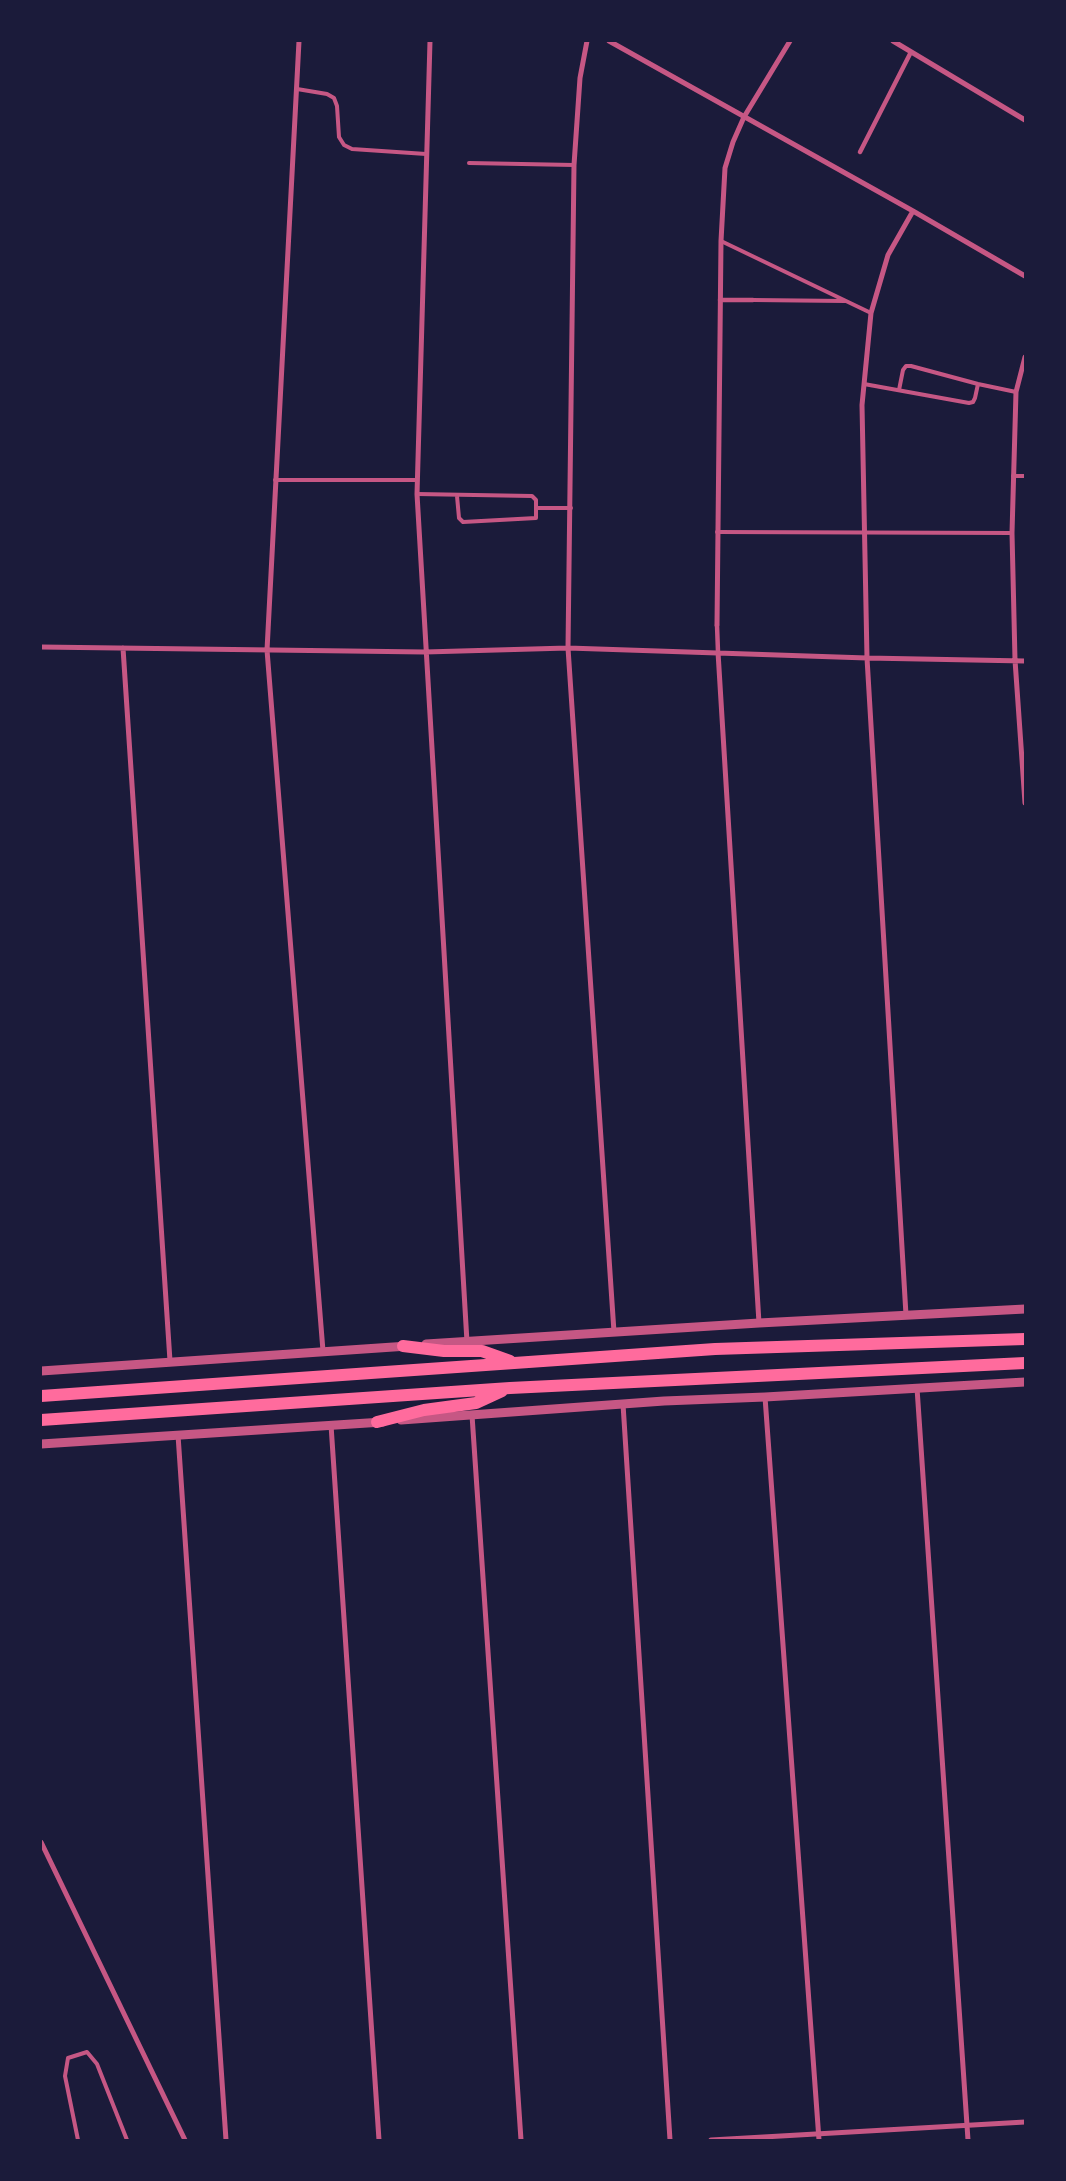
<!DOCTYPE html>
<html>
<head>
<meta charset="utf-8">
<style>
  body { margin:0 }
  #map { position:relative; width:1066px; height:2181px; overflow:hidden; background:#1b1b3a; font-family:"Libre Baskerville",serif }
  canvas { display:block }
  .frame { position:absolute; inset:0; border:42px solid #1b1b3a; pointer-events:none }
</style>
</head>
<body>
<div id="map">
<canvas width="1066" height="2181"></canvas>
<div class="frame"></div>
</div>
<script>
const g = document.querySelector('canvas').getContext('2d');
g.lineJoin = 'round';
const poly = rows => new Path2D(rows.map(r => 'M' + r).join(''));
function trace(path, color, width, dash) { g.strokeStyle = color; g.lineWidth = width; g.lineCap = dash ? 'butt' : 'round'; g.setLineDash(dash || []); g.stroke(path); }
const service = poly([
  [297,89,327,94,334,98,337,106,339,137,344,145,352,149,426,154],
  [469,163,574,165],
  [721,241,871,313],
  [753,300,845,301],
  [864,384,969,403,973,402,975,398,978,384],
  [899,390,903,370,906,366,911,366,978,384,1016,392],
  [1013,476,1025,476],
  [275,480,417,480],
  [417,494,532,496,536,500,536,518,463,522,459,518,457,496],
  [536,508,571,508],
  [717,532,1012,533],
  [78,2140,65,2076,68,2058,87,2052,97,2064,127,2140]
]);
const pedestrian = poly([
  [860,152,911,52],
  [720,300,753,300],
  [717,625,718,652]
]);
const minor = poly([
  [299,41,267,650,323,1351],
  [430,41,417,494,467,1342],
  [587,41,580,78,574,165,568,648,614,1332],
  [609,41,913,211,1025,276],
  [893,41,1025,120],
  [1025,357,1016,392,1012,533,1015,660,1025,803],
  [717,625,721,241,725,168,733,142,744,117,790,41],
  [41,647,425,652,568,648,867,658,1025,661],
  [123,648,170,1361],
  [718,652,759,1323],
  [906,1315,867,658,862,405,871,313,888,255,913,211],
  [917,1388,968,2140],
  [765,1397,819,2140],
  [623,1404,670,2140],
  [472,1415,521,2140],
  [331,1425,379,2140],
  [178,1435,226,2140],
  [41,1842,185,2140],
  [711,2140,1025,2122]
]);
const tertiary = poly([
  [426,1344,759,1323,1025,1309],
  [41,1371,408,1346],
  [401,1420,664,1401,765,1397,1025,1382],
  [41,1444,383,1422]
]);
const primary = poly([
  [403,1346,444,1351,482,1351,510,1361],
  [41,1396,715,1349,1025,1339],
  [41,1420,510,1388,1025,1363],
  [377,1422,424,1410,476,1403,502,1391]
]);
trace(service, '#c65784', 4);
trace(pedestrian, '#c65784', 4.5);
trace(minor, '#c65784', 5);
trace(tertiary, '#c65784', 9);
trace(primary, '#ff6b9d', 12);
</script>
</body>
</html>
